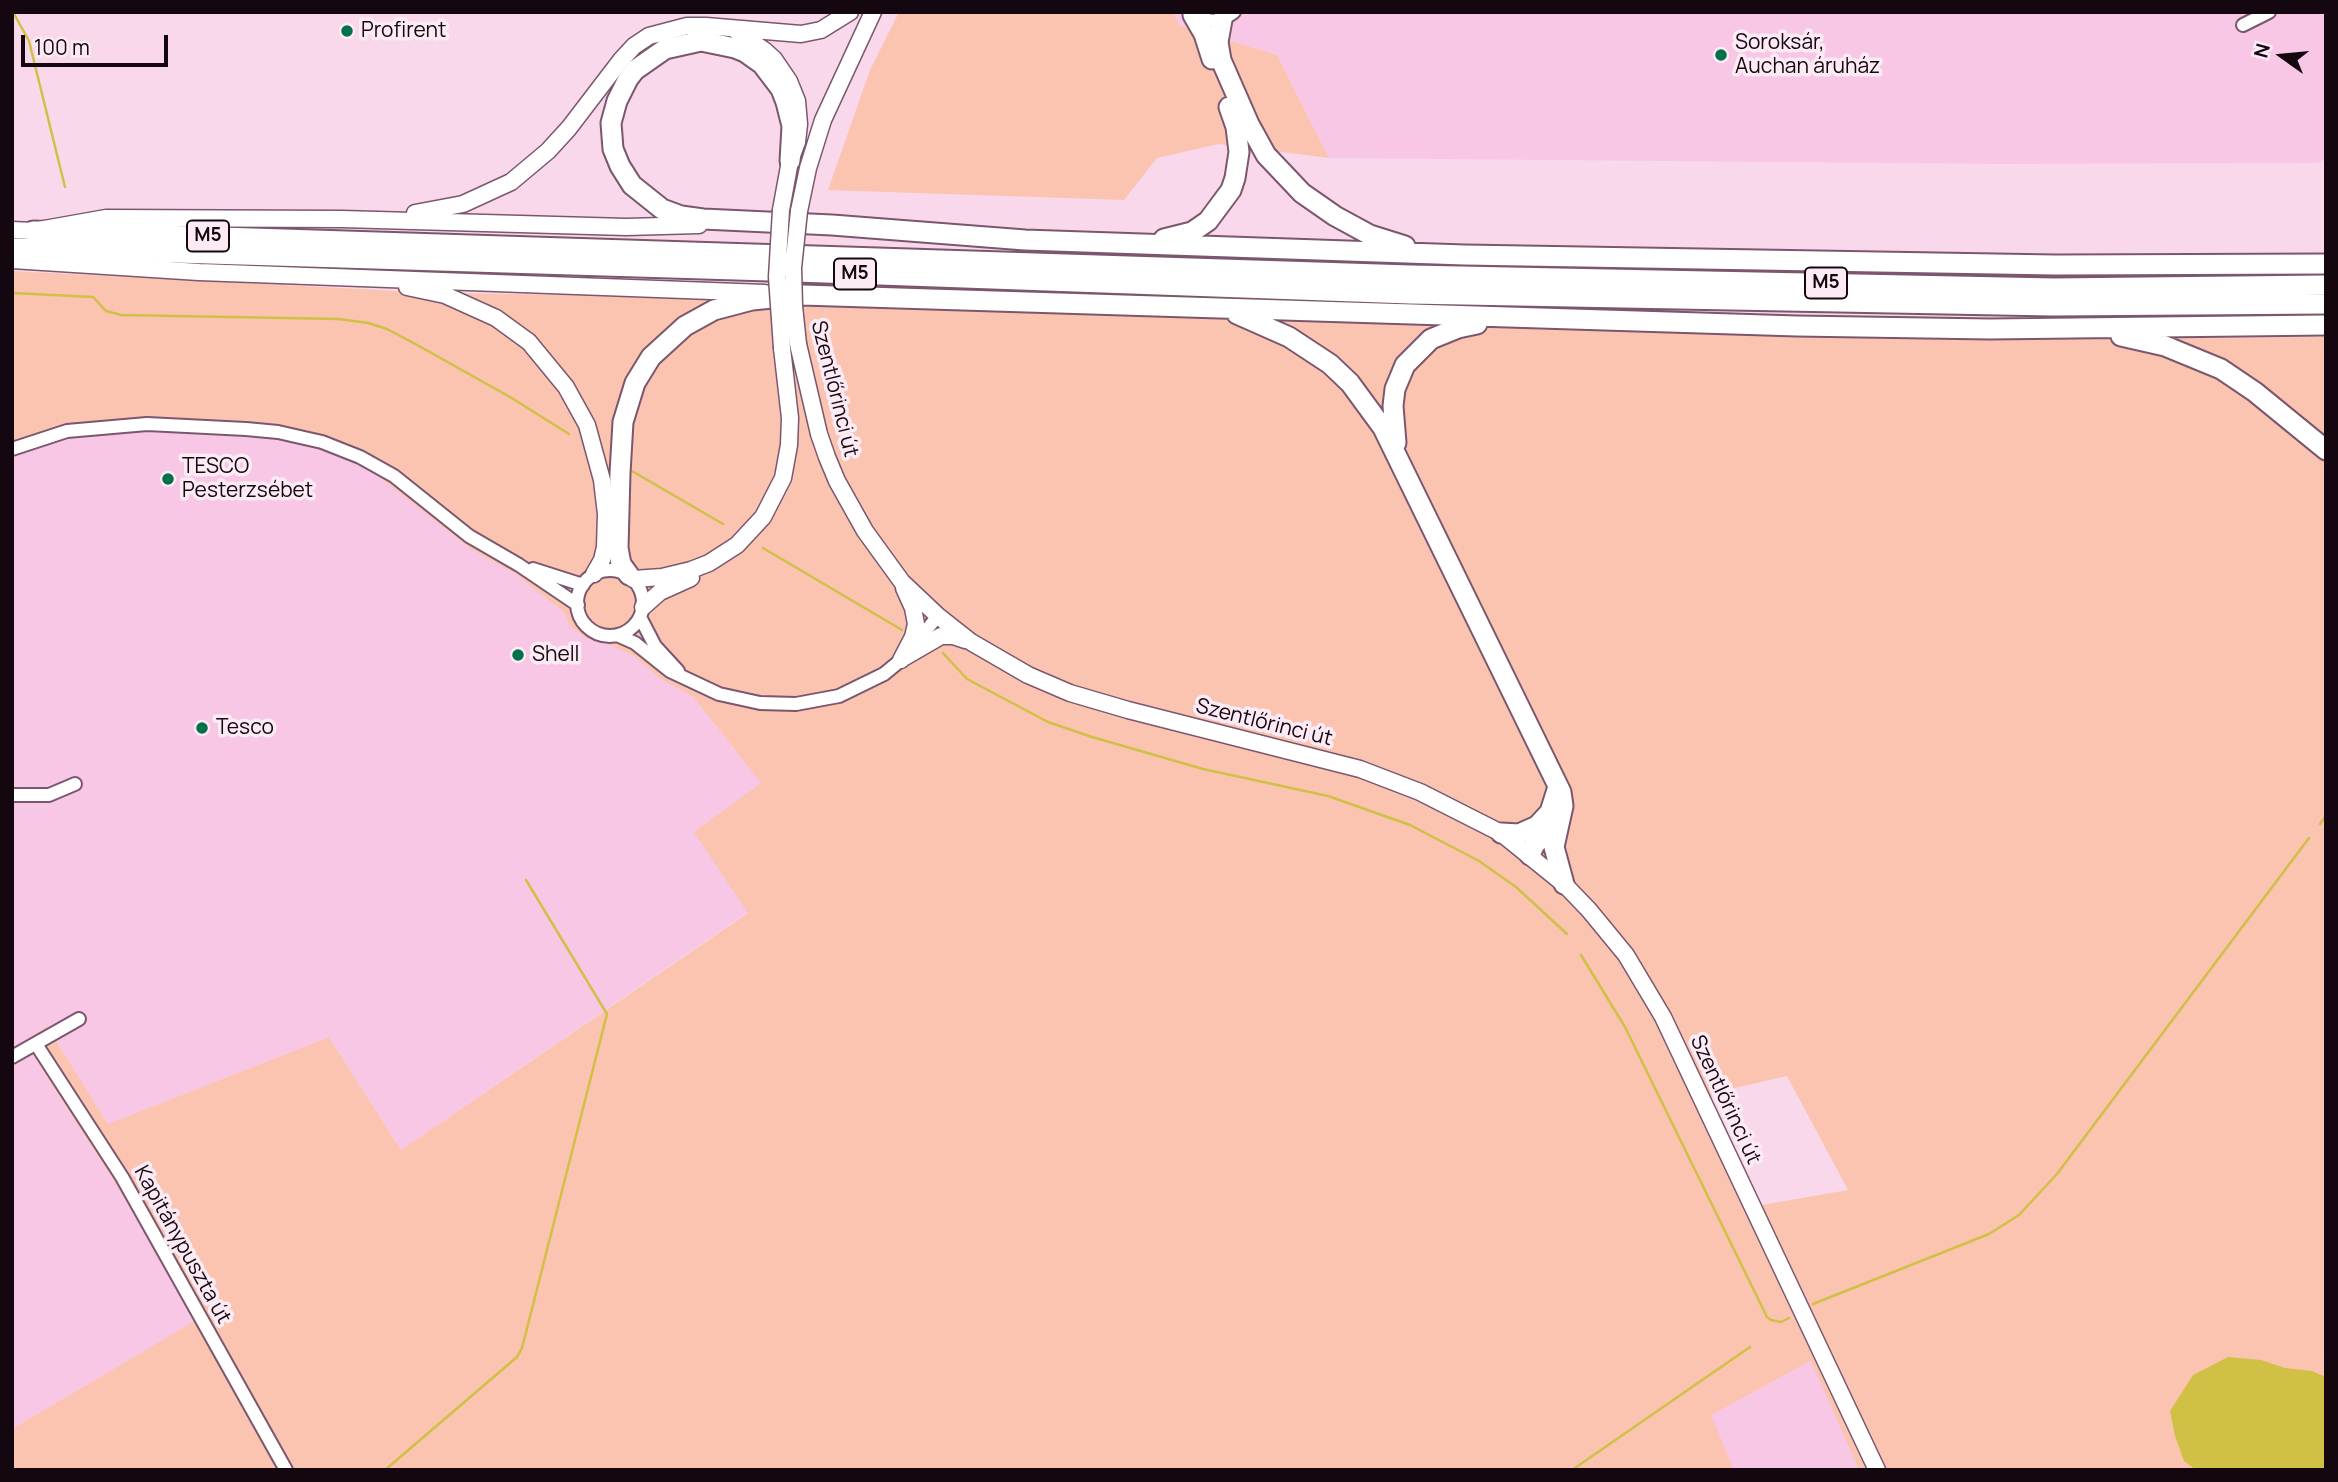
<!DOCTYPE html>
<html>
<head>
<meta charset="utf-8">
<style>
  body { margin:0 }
  #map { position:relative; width:2338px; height:1482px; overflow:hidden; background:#fad8ec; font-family:Manrope,sans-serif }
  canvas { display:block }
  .frame { position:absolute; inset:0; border:14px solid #14070f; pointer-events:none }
  .north { position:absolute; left:2247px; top:21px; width:70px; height:70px; -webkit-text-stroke:5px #fcebf5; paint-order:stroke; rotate:285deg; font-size:19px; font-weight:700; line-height:28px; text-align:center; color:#14070f }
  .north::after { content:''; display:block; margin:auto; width:24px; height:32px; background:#14070f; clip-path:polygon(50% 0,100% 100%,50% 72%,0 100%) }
  .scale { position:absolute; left:21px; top:35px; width:147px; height:32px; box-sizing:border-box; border:4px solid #14070f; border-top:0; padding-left:9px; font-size:21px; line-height:24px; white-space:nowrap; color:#14070f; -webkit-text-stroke:5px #fcebf5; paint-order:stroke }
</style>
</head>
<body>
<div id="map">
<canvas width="2338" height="1482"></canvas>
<div class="frame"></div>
<div class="north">N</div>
<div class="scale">100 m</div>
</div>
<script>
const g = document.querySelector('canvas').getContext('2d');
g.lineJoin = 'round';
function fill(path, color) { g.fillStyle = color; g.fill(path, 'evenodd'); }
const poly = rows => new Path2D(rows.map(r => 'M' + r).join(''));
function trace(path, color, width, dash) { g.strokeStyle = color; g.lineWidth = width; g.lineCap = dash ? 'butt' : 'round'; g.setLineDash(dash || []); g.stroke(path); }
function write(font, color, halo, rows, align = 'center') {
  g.font = font + ' Manrope,sans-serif'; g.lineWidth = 7; g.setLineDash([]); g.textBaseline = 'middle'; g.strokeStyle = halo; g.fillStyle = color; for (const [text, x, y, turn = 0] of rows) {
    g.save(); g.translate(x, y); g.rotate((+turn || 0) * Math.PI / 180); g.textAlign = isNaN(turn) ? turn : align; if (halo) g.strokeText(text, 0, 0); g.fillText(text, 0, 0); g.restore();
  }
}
const built = poly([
  [1173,12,2326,12,2326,158,2318,163,2001,164,1329,158,1277,55,1179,25],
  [145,431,247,435,291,442,335,454,364,465,472,550,514,573,564,612,569,625,587,639,607,644,634,656,659,678,693,697,761,783,748,912,401,1150,329,1037,108,1124,47,1026,24,1041,118,1188,199,1319,12,1429,12,456,49,442,81,436],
  [1812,1361,1859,1470,1734,1470,1710,1415]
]);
const green = poly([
  [899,12,1173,12,1179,25,1277,55,1329,158,1219,144,1157,158,1124,200,828,190,870,70],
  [12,271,399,291,426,296,456,293,621,296,1635,330,2037,339,2326,337,2326,1470,1859,1470,1811,1361,1711,1415,1734,1470,12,1470,12,1429,198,1319,118,1188,24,1041,47,1026,108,1124,329,1037,401,1150,748,913,694,832,761,783,693,697,659,678,634,656,607,644,587,639,569,625,564,612,514,573,472,550,364,465,334,454,291,442,247,435,145,431,81,436,49,442,12,456],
  [1787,1076,1848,1190,1762,1205,1711,1097,1722,1091]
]);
const water = poly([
  [2228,1357,2261,1360,2285,1368,2312,1371,2326,1377,2326,1470,2196,1470,2184,1461,2175,1436,2170,1411,2193,1375]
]);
const stream = poly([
  [13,12,29,41,65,187],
  [12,293,93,297,106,311,121,315,339,319,368,323,387,329,419,346,510,397,569,434],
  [632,471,723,524],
  [763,548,902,630],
  [943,653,967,679,1048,722,1092,737,1203,769,1328,796,1410,825,1479,861,1516,887,1567,934],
  [2320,824,2326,816],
  [1581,955,1625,1027,1767,1317,1771,1320,1781,1322,1789,1318],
  [1813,1304,1989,1234,2019,1215,2057,1174,2309,838],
  [385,1470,517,1357,522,1348,607,1014,526,880],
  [1572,1470,1750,1347]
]);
const minor = poly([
  [1193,15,1200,19,1215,21,1222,20,1234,12],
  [2243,25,2269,12],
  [12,449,67,431,147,424,246,429,278,432,322,442,360,457,394,476,469,536,519,565,578,605],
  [533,569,583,585],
  '577 603a33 33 0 1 1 66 0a33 33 0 1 1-66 0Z',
  [640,617,655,646,678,671],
  [617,635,635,643,670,671,719,694,760,703,796,704,839,696,884,674,901,660,938,616],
  [12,795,49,795,75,784],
  [36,1044,122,1177,286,1470],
  [12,1057,79,1019]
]);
const major = poly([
  [735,30,764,50,774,59,789,81,797,101,799,124,797,142,790,161,781,210],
  [799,211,808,168,823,120,873,12],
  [415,213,463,204,511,182,548,151,569,128,621,60,634,46,649,36,687,26,706,26,801,34,821,30,850,12],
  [12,230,33,231,106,218,342,219,626,227,699,225],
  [12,260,199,272,765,293],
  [407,287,445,295,496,318,529,342,566,387,587,425,602,480,606,514,605,547,602,560,594,574],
  [798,344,819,434,827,457,837,481,865,531,902,582,938,616,971,642,1028,675,1070,693,1128,710,1360,769,1420,792,1501,833,1564,884,1589,910,1626,955,1663,1017,1877,1470],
  [633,579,662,577,691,570,709,563,737,545,763,517,783,478,789,445,790,418,782,348],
  [643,607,660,592,691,578],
  [903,658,941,636,953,636,965,640],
  [901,660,913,637,916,624,913,608,904,588]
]);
const highway = poly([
  [1193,15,1204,34,1212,59],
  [1222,20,1218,42,1221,60,1249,124,1266,155,1302,193,1335,216,1370,235,1405,246],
  [790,161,792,126,786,102,781,89,762,64,745,52,735,48,701,41,665,49,635,70,628,79,617,101,611,123,613,149,620,166,632,185,662,209,681,216,703,219,832,225,1025,240,1465,255,2055,265,2326,264],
  [33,231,1410,275,2054,288,2326,285],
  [1164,239,1192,232,1208,221,1231,190,1235,178,1239,152,1236,127,1229,107],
  [12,248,769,271,1410,294,2053,306,2326,304],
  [1237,314,1289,337,1330,364,1350,383,1383,428,1561,792,1563,806,1554,847,1564,884],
  [2121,336,2165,346,2221,369,2255,392,2326,450],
  [1396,443,1393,406,1395,389,1405,365,1431,339,1458,328,1477,324],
  [629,575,621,564,618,548,620,473,623,422,635,383,651,357,685,326,714,310,752,300,802,295,1797,326,1990,329,2326,325],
  [1501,833,1519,834,1537,826,1550,812,1557,790],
  [1530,855,1534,846,1552,821]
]);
const majorBridge = poly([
  [781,210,777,277,782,348],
  [798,344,794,306,793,268,799,211]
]);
const markers = [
  [347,31,7,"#00714a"],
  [1721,55,7,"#00714a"],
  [168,479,7,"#00714a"],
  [518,655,7,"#00714a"],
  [202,728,7,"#00714a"]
];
const shields = [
  [208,236,42],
  [855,274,42],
  [1826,283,42]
];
const shieldNames = [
  ["M5",208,236],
  ["M5",855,274],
  ["M5",1826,283]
];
const poiNames = [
  ["Profirent",361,31],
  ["Soroksár,",1735,43],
  ["Auchan áruház",1735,67],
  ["TESCO",182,467],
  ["Pesterzsébet",182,491],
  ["Shell",532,655],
  ["Tesco",216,728]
];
const streetNames = [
  ["Szentlőrinci út",834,389,76],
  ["Szentlőrinci út",1264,723,14],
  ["Szentlőrinci út",1725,1100,65],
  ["Kapitánypuszta út",182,1245,61]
];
fill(built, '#f8c7e5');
fill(green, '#fac4b1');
fill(water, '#d1c046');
trace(stream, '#d1c046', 2.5);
trace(minor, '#7b576e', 16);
trace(major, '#7b576e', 19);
trace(highway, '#7b576e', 23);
trace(minor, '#fff', 12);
trace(major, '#fff', 16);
trace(highway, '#fff', 19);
trace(majorBridge, '#7b576e', 19, []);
trace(majorBridge, '#fff', 16);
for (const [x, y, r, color] of markers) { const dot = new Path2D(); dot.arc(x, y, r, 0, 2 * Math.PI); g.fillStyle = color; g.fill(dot); trace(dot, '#fcebf5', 2.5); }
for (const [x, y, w] of shields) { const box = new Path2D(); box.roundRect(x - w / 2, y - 15.5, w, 31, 5); g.fillStyle = '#fcebf5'; g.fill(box); trace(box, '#14070f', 2); }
write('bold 19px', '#14070f', null, shieldNames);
write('21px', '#14070f', '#fcebf5', poiNames, 'left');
write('21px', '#14070f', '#fcebf5', streetNames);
</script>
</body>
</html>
